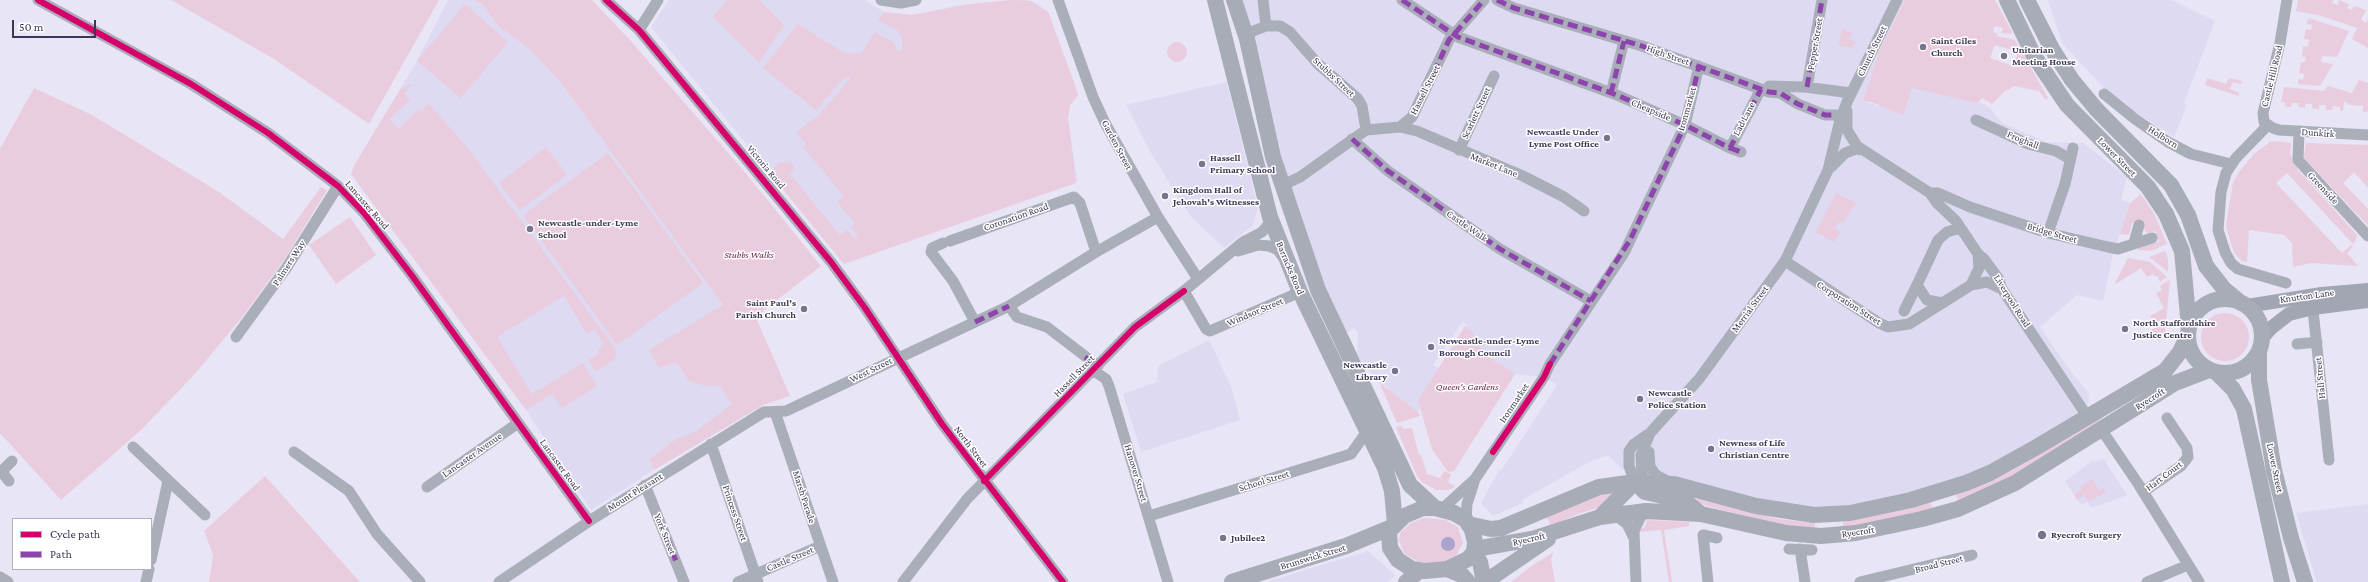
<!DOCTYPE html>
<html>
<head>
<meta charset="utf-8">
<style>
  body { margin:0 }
  #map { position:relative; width:2368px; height:582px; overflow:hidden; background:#e8e5f6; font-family:"Crimson Pro",serif }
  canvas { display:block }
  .legend { position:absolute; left:12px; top:518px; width:140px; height:52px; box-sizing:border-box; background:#fff; border:1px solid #b1afbb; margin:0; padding:5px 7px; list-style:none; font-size:12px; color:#3c3754 }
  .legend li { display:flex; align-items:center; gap:8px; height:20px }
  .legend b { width:20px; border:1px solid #b1afbb }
  .scale { position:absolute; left:12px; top:20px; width:84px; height:18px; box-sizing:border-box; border:2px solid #3c3754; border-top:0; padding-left:5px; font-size:12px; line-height:14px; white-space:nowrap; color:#3c3754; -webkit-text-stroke:3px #fff; paint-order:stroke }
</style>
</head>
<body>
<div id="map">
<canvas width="2368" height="582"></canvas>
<ul class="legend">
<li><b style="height:5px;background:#d6006c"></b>Cycle path</li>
<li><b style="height:5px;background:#8e44ad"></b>Path</li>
</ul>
<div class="scale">50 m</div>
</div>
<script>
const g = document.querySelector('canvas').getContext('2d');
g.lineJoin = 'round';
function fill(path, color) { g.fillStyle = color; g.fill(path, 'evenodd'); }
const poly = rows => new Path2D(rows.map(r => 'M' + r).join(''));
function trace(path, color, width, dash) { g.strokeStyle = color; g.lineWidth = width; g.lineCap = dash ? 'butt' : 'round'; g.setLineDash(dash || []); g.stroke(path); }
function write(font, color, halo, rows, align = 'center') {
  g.font = font + ' "Crimson Pro",serif'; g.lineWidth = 3; g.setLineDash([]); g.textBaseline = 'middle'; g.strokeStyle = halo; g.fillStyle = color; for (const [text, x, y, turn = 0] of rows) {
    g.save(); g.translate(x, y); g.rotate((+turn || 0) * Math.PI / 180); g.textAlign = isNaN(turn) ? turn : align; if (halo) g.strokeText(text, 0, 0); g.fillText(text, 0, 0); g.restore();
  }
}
const built = poly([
  [448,0,474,0,483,4,496,24,530,50,561,83,719,298,763,405,654,470,591,510,526,410,351,174,355,164,417,61],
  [669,0,865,0,884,12,912,15,961,5,1012,0,1026,0,1038,4,1049,14,1078,95,1070,105,1068,118,1077,181,844,264,651,27],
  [1234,0,1905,0,1879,51,1863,101,1879,106,1912,88,1982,103,1992,110,2002,123,2046,142,2083,143,2127,177,2121,200,2130,203,2113,254,2103,301,2077,295,2040,327,2071,372,2089,393,2087,416,2010,463,1850,513,1635,482,1608,455,1589,462,1522,500,1523,503,1493,516,1481,503,1499,470,1501,471,1557,385,1544,377,1515,374,1484,354,1463,321,1433,365,1441,370,1427,390,1417,414,1366,369,1357,353,1358,334,1355,328,1339,336,1328,313],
  [2048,0,2171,0,2215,21,2184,103,2187,105,2174,137,2123,104,2105,89,2062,43],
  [1227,82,1258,209,1252,226,1224,248,1192,218,1182,204,1151,153,1126,105],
  [1209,340,1231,386,1240,420,1141,452,1123,394,1157,382,1158,366],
  [2103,458,2127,495,2092,508,2087,502,2081,505,2065,481,2094,460,2095,462],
  [2368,504,2368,582,2317,582,2296,513],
  [1368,551,1395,575,1388,582,1266,582]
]);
const green = poly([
  [171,0,439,0,369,124,274,59],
  [474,0,592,0,629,39,743,170,821,266,764,310,757,320,790,396,763,405,654,470,650,459,675,440,697,431,732,404,720,386,703,385,689,381,676,362,659,368,649,350,723,305,561,83,530,50,496,24,483,4],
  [727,0,759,0,784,25,759,62,713,17],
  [1012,0,1031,1,1048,12,1075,85,1078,95,1070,105,1068,118,1076,183,844,264,772,176,772,170,780,162,790,162,795,168,789,173,840,235,847,230,854,238,858,235,851,227,855,223,837,202,844,196,803,147,806,144,796,132,819,115,850,79,849,75,842,80,816,110,763,68,798,24,846,54,861,53,875,32,894,43,898,52,902,50,902,38,898,31,878,20,884,12,912,15,972,4],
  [1905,0,1995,0,2012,32,2011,34,2001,33,2003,28,1994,26,1993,32,1997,33,1997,36,2015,40,2048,98,2046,100,2039,91,2014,86,2007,91,2006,90,1992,104,1982,98,1977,103,1912,88,1903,115,1871,102,1863,101,1879,51],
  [1995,45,2018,52,2013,66,1990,58],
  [2298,0,2333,0,2332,3,2338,5,2339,0,2349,4,2347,8,2352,10,2354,6,2366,10,2361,20,2366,23,2368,18,2368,48,2352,39,2357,28,2322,16,2296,11],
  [465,4,508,42,461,98,417,61],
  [2308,18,2349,31,2337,57,2322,56,2321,62,2333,64,2320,86,2298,84,2298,79,2303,80,2304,74,2299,73,2301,62,2305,62,2306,57,2302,56,2303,46,2308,47,2309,40,2304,39,2306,29,2311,30,2312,25,2307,24],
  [1842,29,1852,32,1849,39,1856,42,1853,48,1838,45],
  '1167 52a10 10 0 1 1 20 0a10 10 0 1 1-20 0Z',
  [2207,78,2226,84,2229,78,2242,81,2241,84,2233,82,2230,89,2239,93,2239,96,2205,85],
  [2359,80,2368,83,2368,112,2363,112,2363,106,2350,105,2344,101,2343,111,2340,111,2340,107,2333,106,2332,110,2326,110,2326,105,2319,105,2319,109,2316,109,2312,108,2312,104,2305,104,2305,108,2298,107,2299,103,2292,103,2291,107,2288,107,2285,106,2285,102,2281,102,2284,87,2324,91,2328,86,2352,93],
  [409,84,412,85,404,93,410,100,389,119,399,129,419,109,421,111,429,104,466,146,617,351,615,359,596,371,588,360,599,354,597,350,604,345,595,330,587,334,564,296,497,337,532,394,583,363,597,386,562,408,552,394,526,410,351,174,355,164,400,90],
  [34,88,92,115,219,192,283,239,321,187,327,190,284,260,243,316,194,375,141,430,61,500,0,433,0,149],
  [2276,141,2291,143,2290,154,2298,170,2357,235,2356,240,2353,244,2287,173,2276,183,2342,253,2351,245,2353,246,2347,253,2358,266,2311,263,2293,267,2292,243,2284,235,2257,231,2249,230,2247,262,2242,261,2234,253,2226,226,2233,182,2239,172,2254,154,2270,142],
  [2306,143,2368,145,2368,188,2354,172,2343,183,2368,209,2368,226,2304,158],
  [546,147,567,175,520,210,499,183],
  [608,153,703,283,617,345,523,215],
  [1836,193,1856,203,1844,222,1838,223,1835,227,1840,233,1833,242,1816,232],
  [2141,194,2154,214,2167,244,2151,251,2138,250,2138,247,2159,242,2155,231,2148,233,2143,229,2143,225,2132,223,2129,235,2120,234,2130,203],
  [350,217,376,255,336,284,309,245],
  [2165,251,2168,259,2168,272,2149,257],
  [2128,258,2150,262,2167,277,2160,282,2157,275,2155,277,2153,274,2147,277,2141,268,2114,285],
  [2170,280,2165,332,2159,342,2151,330,2156,327,2150,316,2164,308,2156,293,2162,290,2160,286],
  '2201 337a24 24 0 1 1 48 0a24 24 0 1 1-48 0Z',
  [1465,326,1473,333,1484,354,1515,374,1454,471,1448,472,1432,449,1418,401],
  [1379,382,1419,413,1420,416,1397,423],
  [2099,417,2102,421,2028,468,1979,492,1958,500,1956,495,1990,482,2015,469],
  [1402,426,1403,429,1412,428,1419,455,1421,454,1427,474,1440,478,1444,471,1451,474,1448,482,1455,487,1448,490,1436,490,1422,482,1417,476,1396,427],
  [265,476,360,582,209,582,213,555,204,531],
  [2092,479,2099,490,2103,488,2106,492,2088,502,2084,495,2077,500,2074,494,2082,489,2080,487],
  [1615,492,1603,506,1578,514,1551,526,1547,517,1604,494],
  [1697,499,1779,519,1815,523,1815,528,1778,524,1714,508,1696,502],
  [1930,503,1933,509,1843,528,1843,522],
  [1424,518,1446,520,1458,527,1463,543,1456,556,1443,562,1430,563,1419,562,1405,554,1399,541,1400,533,1411,523],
  [1647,520,1689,522,1689,526,1664,530,1672,582,1669,582,1661,530,1639,532,1640,529,1644,528],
  [1554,552,1551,559,1555,582,1511,582,1530,567]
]);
const water = poly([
  '1441 544a7 7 0 1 1 14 0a7 7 0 1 1-14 0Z'
]);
const minor = poly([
  [38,0,191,84,268,133,338,186,364,213,413,277,589,521],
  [606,0,639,30,831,262,865,308,942,424,1063,582],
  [881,0,901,3,916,0],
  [1058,0,1093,97,1105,123,1158,217,1198,279],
  [1263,0,1266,26],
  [1402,0,1458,37,1617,95,1685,125,1730,148,1761,89],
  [1497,0,1514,8,1642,46,1769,92,1780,93,1798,104,1825,115,1836,115],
  [2287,0,2280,43,2263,113,2264,122,2273,128,2279,130,2368,135],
  [639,30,658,0],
  [1247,39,1251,32,1266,26,1280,26,1290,32,1317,63,1358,99,1362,106,1366,130],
  [1769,86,1805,87,1851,93],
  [1807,87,1822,0],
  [1611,93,1624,41],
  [2104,94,2135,119,2168,142,2191,154,2231,164],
  [1847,111,1847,130,1857,146,1930,193,1937,203,1956,221,1978,254,1984,259,1998,278,2002,289,2087,416],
  [1976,120,2028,144,2056,151,2070,159],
  [2268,125,2236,158,2226,173,2221,192,2218,230,2225,252,2231,263,2238,269,2286,283],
  [1400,127,1417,131,1523,176,1564,197,1584,211],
  [2299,131,2298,160,2368,236],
  [1352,139,1388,171,1500,249,1591,301],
  [1730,148,1741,152],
  [1459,150,1494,76],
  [1831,167,1845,153,1856,149,1863,150],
  [1283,185,1300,177,1366,130,1400,127,1412,117,1449,40,1484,0],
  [1930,193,1938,193,1970,207,2048,233,2108,247,2118,249,2152,238],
  [2048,233,2065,184,2073,148],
  [950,241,1074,197,1080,203,1096,252],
  [943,243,932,248,931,252,953,281,975,322],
  [2134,243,2139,225],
  [1238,251,1258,245,1269,246,1278,250,1283,257],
  [1785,261,1879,323,1888,327,1909,324,1971,285,1987,282,2002,289],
  [1971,285,1979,268,1978,254],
  [1184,291,1206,329,1210,331,1300,292],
  [2312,301,2329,460],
  [1943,303,1927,300,1917,285,1938,240,1947,232,1960,228],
  [1009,306,1017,317,1047,327,1098,366],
  [1904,311,1917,285],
  [236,337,287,267,338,186],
  [2297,344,2317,342],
  [1094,371,1106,379,1109,386,1168,582],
  [775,412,833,582],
  [2101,429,2139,485,2199,582],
  [1650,433,1641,455,1642,474,1635,482,1629,466,1629,451,1634,444,1650,433,1699,379,1785,261,1828,170,1840,120,1847,102,1897,0],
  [711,444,758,582],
  [133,447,205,515],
  [294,452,349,491,377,534,420,582],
  [1649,452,1650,467,1656,475,1669,482],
  [1,471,9,481],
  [0,473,12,461],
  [645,485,684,582],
  [427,487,518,423],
  [2143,492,2181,466,2188,457,2187,448,2167,418],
  [1441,510,1475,479,1544,377,1550,364,1624,253,1685,125,1699,66],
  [1614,514,1627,524,1634,538],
  [1149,516,1351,454,1368,430],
  [1466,520,1467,504,1474,482],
  [1789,549,1812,550],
  [1800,549,1805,582],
  [151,560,168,481],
  [0,577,8,582],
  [146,582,149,569],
  [499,582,594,518,764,412,786,411,1009,306,1096,252,1158,217],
  [738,582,820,546],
  [903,582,967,499,1135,327,1184,291,1243,242,1262,232,1268,225,1270,217],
  [1636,582,1634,531,1640,518,1646,511],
  [1708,582,1703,535,1717,538],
  [1860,582,1972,555],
  [2147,582,2188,565]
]);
const major = poly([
  [2247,306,2322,294,2368,290],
  [2262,338,2271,328,2289,314,2313,308,2368,301]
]);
const highway = poly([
  [1215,0,1270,217,1300,292,1385,468,1392,491,1395,524],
  [1234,0,1247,39,1273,157,1318,290,1410,485,1435,508],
  [2007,0,2034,56,2067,105,2148,187,2166,214,2182,251,2189,327],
  [2027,0,2052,49,2072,80,2097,110,2171,185,2188,215,2206,266,2224,289,2241,303],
  '2188 336a37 37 0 1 1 74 0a37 37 0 1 1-74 0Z',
  [2259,352,2259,380,2274,470,2291,538,2305,582],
  [2216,372,2233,389,2244,409,2282,582],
  [1635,482,1645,492,1685,501,1701,514],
  [1423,508,1435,508,1454,513,1466,520,1472,530,1475,542,1474,552,1468,559,1447,569,1425,571,1412,569,1398,560,1390,548,1389,531,1404,516,1423,508],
  [1600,517,1635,482],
  [1468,524,1491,529,1501,528,1599,487,1635,482,1674,484,1756,506,1814,515,1850,513,1911,500,1966,483,1990,473,2035,448,2165,371,2180,352,2188,335],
  [1475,549,1532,539,1600,517,1646,511,1701,514,1786,533,1821,536,1856,533,1922,519,1958,509,2015,483,2175,383,2209,370],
  [1474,552,1480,562,1484,582],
  [1447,569,1462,575,1468,582],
  [1232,582,1346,546,1392,527],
  [1406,582,1419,571],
  [1485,582,1548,539]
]);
const quiet = poly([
  [1402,0,1458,37,1617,95,1685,125,1730,148,1761,89],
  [1497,0,1514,8,1642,46,1769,92,1780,93,1798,104,1825,115,1836,115],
  [1807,87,1822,0],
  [1611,93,1624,41],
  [1421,100,1449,40,1484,0],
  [1352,139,1388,171,1500,249,1591,301],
  [1730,148,1741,152],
  [975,322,1009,306],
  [1085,357,1098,366],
  [1550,364,1630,240,1685,125,1699,66],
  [667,537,677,564]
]);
const cycleway = poly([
  [38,0,191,84,268,133,338,186,364,213,413,277,589,521],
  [606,0,639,30,831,262,865,308,942,424,1063,582],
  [1493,452,1544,377,1550,364],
  [984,481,1135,327,1184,291]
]);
const markers = [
  [1923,47,4,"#78748d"],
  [2004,56,4,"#78748d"],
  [1607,138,4,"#78748d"],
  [1202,164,4,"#78748d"],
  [1165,196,4,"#78748d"],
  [530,229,4,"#78748d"],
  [804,309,4,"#78748d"],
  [2125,329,4,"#78748d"],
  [1431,347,4,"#78748d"],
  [1395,371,4,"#78748d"],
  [1640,399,4,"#78748d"],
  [1711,449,4,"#78748d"],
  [2042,535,5,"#78748d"],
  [1223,538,4,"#78748d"]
];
const poiNames = [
  ["Saint Giles",1931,41],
  ["Church",1931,53],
  ["Unitarian",2012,50],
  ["Meeting House",2012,62],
  ["Newcastle Under",1599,132,"right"],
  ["Lyme Post Office",1599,144,"right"],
  ["Hassell",1210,158],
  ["Primary School",1210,170],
  ["Kingdom Hall of",1173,190],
  ["Jehovah's Witnesses",1173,202],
  ["Newcastle-under-Lyme",538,223],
  ["School",538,235],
  ["Saint Paul's",796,303,"right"],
  ["Parish Church",796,315,"right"],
  ["North Staffordshire",2133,323],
  ["Justice Centre",2133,335],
  ["Newcastle-under-Lyme",1439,341],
  ["Borough Council",1439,353],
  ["Newcastle",1387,365,"right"],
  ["Library",1387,377,"right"],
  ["Newcastle",1648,393],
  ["Police Station",1648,405],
  ["Newness of Life",1719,443],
  ["Christian Centre",1719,455],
  ["Ryecroft Surgery",2051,535],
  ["Jubilee2",1231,538]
];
const streetNames = [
  ["Pepper Street",1815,44,-80],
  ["Church Street",1872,51,-64],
  ["High Street",1668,55,19],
  ["Castle Hill Road",2272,76,-76],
  ["Stubbs Street",1334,77,43],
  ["Hassell Street",1425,90,-63],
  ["Ironmarket",1687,109,-74],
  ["Cheapside",1651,110,23],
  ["Scarlett Street",1476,113,-65],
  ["Lad Lane",1744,119,-62],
  ["Dunkirk",2318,133,4],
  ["Holborn",2163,137,32],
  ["Froghall",2023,140,22],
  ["Garden Street",1117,145,62],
  ["Lower Street",2117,157,45],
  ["Market Lane",1494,165,22],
  ["Victoria Road",766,167,50],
  ["Greenside",2323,188,47],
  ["Lancaster Road",367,205,49],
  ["Coronation Road",1016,217,-19],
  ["Castle Walk",1467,226,35],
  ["Bridge Street",2052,233,16],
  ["Palmers Way",289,263,-57],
  ["Barracks Road",1290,268,67],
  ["Knutton Lane",2307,296,-8],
  ["Liverpool Road",2012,301,58],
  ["Corporation Street",1849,303,32],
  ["Merrial Street",1750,309,-54],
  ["Windsor Street",1255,312,-23],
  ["West Street",871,370,-26],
  ["Hassell Street",1074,376,-46],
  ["Hall Street",2320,378,-96],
  ["Ryecroft",2150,399,-32],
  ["Ironmarket",1514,403,-56],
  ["North Street",971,447,53],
  ["Lancaster Avenue",472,455,-35],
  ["Lancaster Road",560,465,54],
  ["Lower Street",2275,468,78],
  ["Hanover Street",1136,473,73],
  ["Hart Court",2164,476,-37],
  ["School Street",1264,481,-17],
  ["Mount Pleasant",635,492,-32],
  ["Marsh Parade",804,497,72],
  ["Princess Street",735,513,71],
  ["Ryecroft",1858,532,-9],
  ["York Street",665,534,68],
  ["Ryecroft",1529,539,-13],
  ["Brunswick Street",1313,557,-17],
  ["Castle Street",790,559,-23],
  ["Broad Street",1939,564,-14]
];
const parkNames = [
  ["Stubbs Walks",749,255],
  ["Queen's Gardens",1467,387]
];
fill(built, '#dddaf2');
fill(green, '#eaccdf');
fill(water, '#aaa2cf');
trace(minor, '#a9aeb8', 11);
trace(major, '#a1a6b2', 14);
trace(highway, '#a8acb7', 16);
trace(quiet, '#8e44ad', 5, [10, 5]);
trace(cycleway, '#d6006c', 6);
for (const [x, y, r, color] of markers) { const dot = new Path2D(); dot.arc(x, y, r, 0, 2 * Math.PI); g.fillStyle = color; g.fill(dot); trace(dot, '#fff', 1.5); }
write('bold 10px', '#3c3754', '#fff', poiNames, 'left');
write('10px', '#3c3754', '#fff', streetNames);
write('italic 10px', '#6f254b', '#fff', parkNames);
</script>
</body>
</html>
